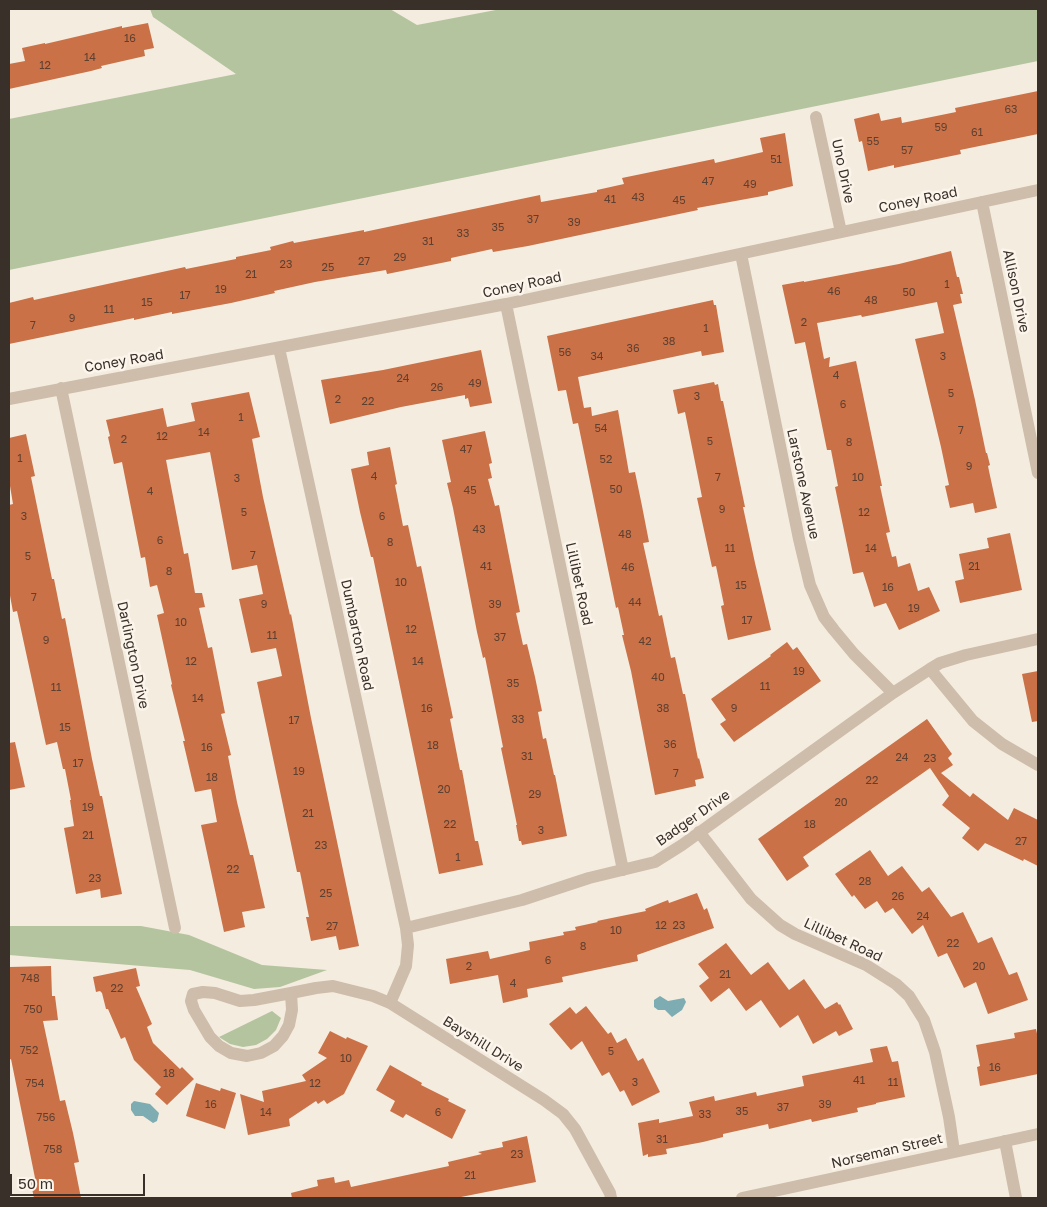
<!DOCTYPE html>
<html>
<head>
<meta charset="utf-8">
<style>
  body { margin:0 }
  #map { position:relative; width:1047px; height:1207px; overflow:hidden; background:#f4ecdf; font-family:"Golos Text",sans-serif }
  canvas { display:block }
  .frame { position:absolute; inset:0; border:10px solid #3a302a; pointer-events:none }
  .scale { position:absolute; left:10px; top:1174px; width:135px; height:22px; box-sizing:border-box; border:2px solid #3a302a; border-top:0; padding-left:6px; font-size:15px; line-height:18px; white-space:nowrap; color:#3a302a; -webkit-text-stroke:4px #fbf5ec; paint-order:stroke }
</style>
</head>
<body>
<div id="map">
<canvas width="1047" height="1207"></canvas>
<div class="frame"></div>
<div class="scale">50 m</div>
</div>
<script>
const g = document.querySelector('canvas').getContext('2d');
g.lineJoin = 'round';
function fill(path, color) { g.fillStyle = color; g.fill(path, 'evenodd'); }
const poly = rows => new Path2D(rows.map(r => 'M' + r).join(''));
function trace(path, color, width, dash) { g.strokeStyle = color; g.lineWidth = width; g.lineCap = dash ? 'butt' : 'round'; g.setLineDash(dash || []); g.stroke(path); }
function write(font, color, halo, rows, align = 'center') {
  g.font = font + ' "Golos Text",sans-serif'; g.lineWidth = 5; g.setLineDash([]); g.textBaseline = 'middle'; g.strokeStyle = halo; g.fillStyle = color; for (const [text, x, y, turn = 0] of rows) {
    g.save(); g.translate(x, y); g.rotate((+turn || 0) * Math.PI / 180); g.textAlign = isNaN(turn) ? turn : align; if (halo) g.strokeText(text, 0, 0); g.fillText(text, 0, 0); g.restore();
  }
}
const green = poly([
  [150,9,390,9,417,25,501,9,1038,9,1038,61,9,270,9,119,236,74,153,17],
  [9,926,141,926,189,935,262,965,327,970,280,987,254,989,190,970,9,955],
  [272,1011,281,1018,276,1030,267,1039,256,1045,243,1047,230,1044,219,1037]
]);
const water = poly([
  [660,996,668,1001,684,998,686,1002,682,1010,672,1017,665,1010,658,1010,654,1007,654,1000],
  [134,1101,150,1104,159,1113,157,1121,153,1123,143,1116,135,1116,131,1110,131,1104]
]);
const building = poly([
  [148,23,154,48,144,50,145,56,101,66,102,68,91,71,9,89,9,64,25,61,22,48,45,43,45,44,122,26,122,28],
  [1038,91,1038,134,960,150,961,154,894,168,894,165,868,171,862,141,859,142,854,119,879,113,881,121,901,117,902,123,956,112,955,108],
  [785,133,793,186,768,192,768,195,697,208,698,210,528,246,493,252,492,249,451,258,451,261,387,274,386,270,315,282,274,291,275,293,231,303,172,314,172,312,134,320,134,318,9,344,9,303,33,297,34,300,185,267,186,269,236,259,236,257,271,250,270,247,293,241,294,243,364,230,364,232,540,195,541,202,597,192,597,190,624,184,622,178,714,159,715,163,763,152,760,138],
  [951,251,957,277,959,277,963,294,960,294,962,303,953,305,975,400,986,453,987,453,990,465,988,466,989,471,997,508,975,513,973,503,950,508,945,486,949,485,941,447,915,339,944,333,937,302,862,317,861,315,817,323,824,359,830,357,829,367,856,361,882,486,880,486,890,532,886,533,892,557,896,556,898,567,910,563,918,591,929,587,940,611,899,630,886,603,874,607,863,572,853,574,835,487,838,486,831,450,827,450,805,342,795,344,782,285,804,281,804,282,899,264],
  [713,300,714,305,716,305,724,352,702,356,701,351,578,377,584,408,591,407,592,416,618,410,629,473,635,472,642,506,649,542,643,543,659,616,662,615,671,658,675,657,683,694,685,694,698,759,699,758,704,778,695,780,696,786,655,795,631,671,622,635,624,635,618,607,616,608,578,423,573,424,566,390,558,391,547,336],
  [481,350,492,403,470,407,468,398,465,399,465,395,401,407,330,424,321,380,383,370],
  [714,382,715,385,718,384,721,401,723,401,745,507,743,507,755,563,771,630,728,640,721,606,724,605,716,566,712,567,697,498,702,497,685,412,678,414,673,390],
  [249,392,260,437,252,439,263,497,290,615,291,614,311,718,359,946,339,950,336,936,311,941,306,917,309,917,300,872,297,872,257,682,282,676,276,648,251,653,239,599,263,594,257,565,232,570,210,452,166,460,184,554,188,553,195,593,202,593,205,607,199,608,208,648,212,647,225,713,221,714,231,755,228,756,237,802,250,855,253,855,265,908,242,912,245,927,224,932,201,825,217,822,211,789,195,792,183,741,185,741,171,685,172,684,157,615,164,613,157,585,150,587,145,557,141,558,122,462,114,464,108,437,110,436,106,420,163,408,167,427,195,421,191,403],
  [485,431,492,463,489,464,492,478,488,479,495,506,499,505,520,612,516,613,523,645,527,644,535,677,542,711,538,712,543,739,546,738,554,775,555,775,567,836,522,845,521,841,519,841,516,825,517,825,501,748,503,747,485,657,483,658,477,632,453,508,447,483,451,482,442,440],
  [26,434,35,476,31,477,52,579,54,579,62,619,65,618,92,759,100,796,102,796,122,894,101,898,100,889,76,894,64,828,74,826,70,800,71,800,65,769,63,769,57,742,46,745,17,611,13,612,9,590,9,505,13,504,9,480,9,438],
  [390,447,397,484,395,485,403,526,408,525,417,567,421,566,453,718,450,719,460,770,462,770,475,841,478,841,483,865,439,874,373,557,371,557,360,512,351,469,369,465,367,452],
  [1010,533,1022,590,960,603,955,581,964,579,959,554,989,548,987,538],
  [787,642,793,650,797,647,821,681,734,742,720,724,726,720,711,699,771,656,770,655],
  [1038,671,1038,721,1032,722,1022,674],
  [927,719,952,754,948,758,953,765,941,773,970,797,973,793,1008,820,1014,808,1038,820,1038,866,1024,859,1023,861,985,843,978,851,962,838,970,828,942,805,949,796,930,768,803,857,809,866,787,881,758,839],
  [15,742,25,787,9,790,9,743],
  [870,850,888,876,902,866,922,892,929,887,951,917,963,912,978,943,992,937,1009,975,1017,972,1028,1000,988,1014,976,982,964,988,947,953,938,957,923,925,912,934,893,908,885,913,877,901,865,909,854,895,852,897,835,874],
  [697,893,704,910,707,908,714,928,637,955,638,961,562,977,563,982,527,989,528,997,503,1003,498,975,450,984,446,959,488,951,490,959,530,950,529,942,564,935,563,932,576,930,575,927,598,922,597,921,646,911,645,909,668,900,669,903],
  [726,943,751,975,768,962,789,990,804,979,825,1009,837,1002,839,1005,840,1004,853,1029,839,1036,836,1031,813,1044,798,1015,780,1028,761,1000,746,1011,729,988,711,1002,699,986,709,978,698,964],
  [51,966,52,996,55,996,58,1020,43,1021,60,1101,65,1100,73,1133,79,1162,74,1163,81,1198,34,1198,30,1179,35,1178,11,1059,9,1060,9,967],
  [136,968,140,986,136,987,152,1024,147,1027,153,1043,180,1069,182,1067,194,1079,167,1105,155,1094,161,1087,134,1060,125,1037,121,1039,108,1009,106,1009,102,993,100,991,96,992,93,977],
  [586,1006,608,1034,611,1032,617,1043,626,1038,638,1061,643,1058,660,1092,632,1106,624,1090,620,1092,609,1072,602,1076,582,1041,571,1050,549,1024,570,1007,576,1014],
  [1036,1029,1038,1038,1038,1074,980,1086,977,1067,980,1066,976,1045,1015,1038,1014,1033],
  [330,1031,346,1039,347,1037,368,1046,344,1094,327,1104,324,1100,318,1104,316,1101,289,1119,290,1126,248,1135,240,1094,264,1102,262,1091,306,1081,302,1075,327,1058,318,1053],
  [887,1046,892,1062,898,1061,905,1097,876,1103,876,1104,857,1108,858,1112,844,1115,812,1122,811,1119,769,1129,768,1124,723,1134,723,1137,703,1142,666,1149,667,1154,648,1157,648,1154,643,1156,638,1123,659,1119,659,1123,693,1116,689,1102,714,1096,715,1101,756,1092,757,1096,804,1086,802,1076,873,1062,870,1049],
  [390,1065,422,1083,421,1085,449,1099,448,1101,466,1110,452,1139,406,1114,403,1118,390,1111,395,1101,376,1090],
  [196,1083,220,1091,221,1088,236,1093,225,1129,186,1116],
  [527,1136,536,1182,456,1198,292,1198,291,1193,318,1186,317,1180,334,1177,335,1183,349,1180,351,1187,449,1166,448,1162,482,1154,478,1152,503,1147,502,1142]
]);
const minor = poly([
  [816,117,841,232],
  [982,202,1038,473],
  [741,254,799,539,810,585,824,617,834,630,854,654,893,693],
  [506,304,623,870],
  [279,348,406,928,408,945,406,966,390,1003],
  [61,388,175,928],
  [9,399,506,304,1038,190],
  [930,669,973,721,1002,744,1038,765],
  [699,832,751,899,780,925,795,934,866,965,896,984,909,996,924,1020,935,1052,949,1117,954,1151],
  [406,928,522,900,589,878,655,862,682,845,893,693,930,669,940,663,966,655,1038,639],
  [291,993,254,1000,240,1001,215,993,203,992,193,994,191,1001,194,1010,210,1037,219,1046,231,1053,247,1056,261,1053,274,1046,283,1036,289,1025,292,1010,291,993,316,988,333,986,373,996,390,1003,544,1100,563,1114,575,1129,610,1193,611,1198],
  [1005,1141,1016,1198],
  [742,1198,1038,1134]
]);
const numberNames = [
  ["16",130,39],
  ["14",90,58],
  ["12",45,66],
  ["63",1011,110],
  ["59",941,128],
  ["61",977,133],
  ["55",873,142],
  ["57",907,151],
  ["51",776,160],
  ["47",708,182],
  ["49",750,185],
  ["43",638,198],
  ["41",610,200],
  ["45",679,201],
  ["37",533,220],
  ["39",574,223],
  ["35",498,228],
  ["33",463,234],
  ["31",428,242],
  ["29",400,258],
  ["27",364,262],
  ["23",286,265],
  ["25",328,268],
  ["21",251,275],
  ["1",947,285],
  ["19",221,290],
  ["46",834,292],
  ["50",909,293],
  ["17",185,296],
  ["48",871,301],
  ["15",147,303],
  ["11",109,310],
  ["9",72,319],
  ["2",804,323],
  ["7",33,326],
  ["1",706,329],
  ["38",669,342],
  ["36",633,349],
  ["56",565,353],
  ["34",597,357],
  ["3",943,357],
  ["4",836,376],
  ["24",403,379],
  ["49",475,384],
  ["26",437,388],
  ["5",951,394],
  ["3",697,397],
  ["2",338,400],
  ["22",368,402],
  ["6",843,405],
  ["1",241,418],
  ["54",601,429],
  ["7",961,431],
  ["14",204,433],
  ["12",162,437],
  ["2",124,440],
  ["5",710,442],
  ["8",849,443],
  ["47",466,450],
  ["1",20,459],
  ["52",606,460],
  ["9",969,467],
  ["4",374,477],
  ["7",718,478],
  ["10",858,478],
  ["3",237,479],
  ["50",616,490],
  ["45",470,491],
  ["4",150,492],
  ["9",722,510],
  ["5",244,513],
  ["12",864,513],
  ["3",24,517],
  ["6",382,517],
  ["43",479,530],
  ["48",625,535],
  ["6",160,541],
  ["8",390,543],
  ["11",730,549],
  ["14",871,549],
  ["7",253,556],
  ["5",28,557],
  ["41",486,567],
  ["21",974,567],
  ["46",628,568],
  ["8",169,572],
  ["10",401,583],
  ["15",741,586],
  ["16",888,588],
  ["7",34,598],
  ["44",635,603],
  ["9",264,605],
  ["39",495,605],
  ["19",914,609],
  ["17",747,621],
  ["10",181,623],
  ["12",411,630],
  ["11",272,636],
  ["37",500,638],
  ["9",46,641],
  ["42",645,642],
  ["12",191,662],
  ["14",418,662],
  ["19",799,672],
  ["40",658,678],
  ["35",513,684],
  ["11",765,687],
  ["11",56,688],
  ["14",198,699],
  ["16",427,709],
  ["38",663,709],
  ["9",734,709],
  ["33",518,720],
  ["17",294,721],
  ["15",65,728],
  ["36",670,745],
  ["18",433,746],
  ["16",207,748],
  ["31",527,757],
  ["24",902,758],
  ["23",930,759],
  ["17",78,764],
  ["19",299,772],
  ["7",676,774],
  ["18",212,778],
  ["22",872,781],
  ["20",444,790],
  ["29",535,795],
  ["20",841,803],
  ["19",88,808],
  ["21",308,814],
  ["22",450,825],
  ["18",810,825],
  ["3",541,831],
  ["21",88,836],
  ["27",1021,842],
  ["23",321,846],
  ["1",458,858],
  ["22",233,870],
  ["23",95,879],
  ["28",865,882],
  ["25",326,894],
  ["26",898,897],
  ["24",923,917],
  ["12",661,926],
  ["23",679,926],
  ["27",332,927],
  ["10",616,931],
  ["22",953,944],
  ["8",583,947],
  ["6",548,961],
  ["2",469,967],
  ["20",979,967],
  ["21",725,975],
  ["748",30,979],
  ["4",513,984],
  ["22",117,989],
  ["750",33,1010],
  ["752",29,1051],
  ["5",611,1052],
  ["10",346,1059],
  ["16",995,1068],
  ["18",169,1074],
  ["41",859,1081],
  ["3",635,1083],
  ["11",893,1083],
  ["754",35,1084],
  ["12",315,1084],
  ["16",211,1105],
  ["39",825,1105],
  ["37",783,1108],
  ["35",742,1112],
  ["14",266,1113],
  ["6",438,1113],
  ["33",705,1115],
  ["756",46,1118],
  ["31",662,1140],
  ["758",53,1150],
  ["23",517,1155],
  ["21",470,1176]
];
const streetNames = [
  ["Uno Drive",843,171,78],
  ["Coney Road",918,200,-12],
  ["Coney Road",522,285,-12],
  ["Allison Drive",1016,291,78],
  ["Coney Road",124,361,-10],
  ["Larstone Avenue",803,484,78],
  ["Lillibet Road",579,584,78],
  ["Dumbarton Road",357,635,78],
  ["Darlington Drive",133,655,78],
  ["Badger Drive",693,818,-35],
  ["Lillibet Road",843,940,25],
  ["Bayshill Drive",483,1044,32],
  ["Norseman Street",887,1151,-13]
];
fill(green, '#b4c49e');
fill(water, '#7dacb2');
fill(building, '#ca7147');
trace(minor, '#cdbdaa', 12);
write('11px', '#5e4031', null, numberNames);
write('14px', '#3a302a', '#fbf5ec', streetNames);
</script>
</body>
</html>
